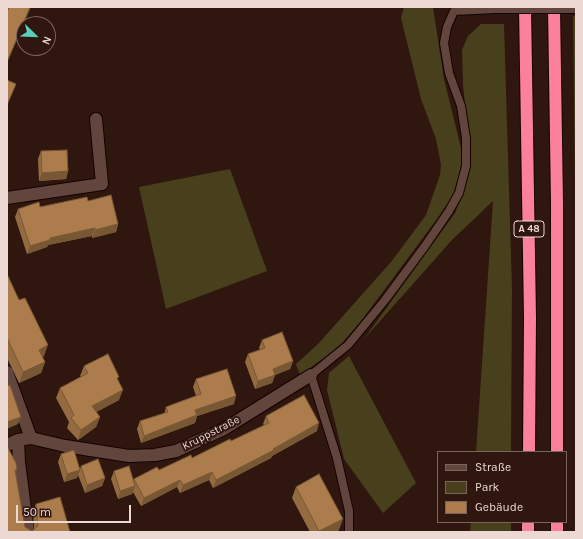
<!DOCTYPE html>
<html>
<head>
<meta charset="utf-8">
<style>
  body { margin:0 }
  #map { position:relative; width:583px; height:539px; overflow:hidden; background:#2f160f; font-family:Karla,sans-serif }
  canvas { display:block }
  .frame { position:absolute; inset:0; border:8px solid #ecd9d4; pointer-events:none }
  .legend { position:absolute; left:437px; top:451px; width:130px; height:72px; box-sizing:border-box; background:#2f160f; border:1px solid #7b645e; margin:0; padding:5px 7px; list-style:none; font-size:12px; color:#ecd9d4 }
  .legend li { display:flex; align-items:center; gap:8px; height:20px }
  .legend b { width:20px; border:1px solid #7b645e }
  .north { position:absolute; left:16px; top:16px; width:40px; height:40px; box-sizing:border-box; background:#2f160f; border:1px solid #7b645e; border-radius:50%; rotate:113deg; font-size:11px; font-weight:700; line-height:16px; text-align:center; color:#ecd9d4 }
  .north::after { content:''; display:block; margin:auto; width:14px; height:18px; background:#5acebc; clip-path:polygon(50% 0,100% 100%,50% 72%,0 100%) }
  .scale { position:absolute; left:16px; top:505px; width:115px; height:18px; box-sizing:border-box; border:2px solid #ecd9d4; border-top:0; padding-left:5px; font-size:12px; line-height:14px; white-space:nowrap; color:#ecd9d4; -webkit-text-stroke:3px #2f160f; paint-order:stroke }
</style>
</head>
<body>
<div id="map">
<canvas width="583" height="539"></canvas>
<div class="frame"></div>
<ul class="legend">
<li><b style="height:5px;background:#62453d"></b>Straße</li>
<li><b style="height:11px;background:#483f1c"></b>Park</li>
<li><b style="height:11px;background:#ac7c4c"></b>Gebäude</li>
</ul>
<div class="north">N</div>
<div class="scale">50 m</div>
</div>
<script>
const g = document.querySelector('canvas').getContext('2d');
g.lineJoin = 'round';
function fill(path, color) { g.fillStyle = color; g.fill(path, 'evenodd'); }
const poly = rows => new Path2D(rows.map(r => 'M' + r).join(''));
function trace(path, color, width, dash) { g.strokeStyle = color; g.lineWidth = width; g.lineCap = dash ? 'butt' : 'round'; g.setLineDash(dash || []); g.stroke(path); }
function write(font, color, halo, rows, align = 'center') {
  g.font = font + ' Karla,sans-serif'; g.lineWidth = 4; g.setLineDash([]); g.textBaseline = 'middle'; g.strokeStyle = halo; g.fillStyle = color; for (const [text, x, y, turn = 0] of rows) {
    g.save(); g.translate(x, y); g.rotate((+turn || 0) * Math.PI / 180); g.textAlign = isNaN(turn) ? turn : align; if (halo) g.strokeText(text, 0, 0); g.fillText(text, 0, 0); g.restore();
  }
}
const green = poly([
  [404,7,433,7,444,79,462,152,462,161,458,180,453,195,437,219,361,321,337,349,301,374,299,373,296,364,318,344,391,262,426,215,440,175,441,165,436,139,421,99,401,18],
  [573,16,576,16,576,259,575,181],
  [481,24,504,24,512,289,511,452,476,452,493,201,452,240,364,339,455,213,460,200,471,163,463,85,462,50,468,36],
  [230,169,267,271,166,309,139,187],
  [349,356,416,483,383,513,344,459,327,390,329,373],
  [471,522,511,522,511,532,470,532]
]);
const lane = poly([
  [349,532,349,511,337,458,311,375,348,345,385,300,425,246,449,211,459,193,466,166,466,138,461,106,449,73,444,43,447,27,454,11,496,9]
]);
const street = poly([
  [7,198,102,184,96,119],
  [7,372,31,438],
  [18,440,19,462,28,532],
  [7,445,18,440,31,438,65,446,129,456,155,455,176,451,224,429,311,375]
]);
const highway = poly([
  [525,7,530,318,529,452],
  [554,7,557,204,557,452],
  [528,532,528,522],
  [557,532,557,522]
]);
const laneBridge = poly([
  [496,9,576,9]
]);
const wall = poly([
  [41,151,68,171,66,179,39,181,38,159],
  [88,201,118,224,116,232,92,238,92,236,48,245,47,247,27,254,15,217,18,209],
  [7,274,44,356,42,357,45,362,41,373,19,383,7,358],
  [262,340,293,361,290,369,275,375,272,383,255,389,245,362,248,354,260,350,259,348],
  [84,366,118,381,119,400,96,412,100,417,96,427,78,440,67,428,69,422,56,398,60,388,81,377,80,376],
  [196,379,234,404,197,416,195,423,141,443,137,429,140,421,164,414,166,407,196,396,193,387],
  [266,416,317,431,272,456,271,458,213,488,209,480,180,493,177,487,141,506,133,492,132,494,118,499,111,479,114,471,133,480,134,479,192,458,231,441,264,425,263,424],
  [7,448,17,469,15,473,25,527,32,531,34,529,33,512,36,504,70,532,7,532],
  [61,454,80,469,81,466,105,478,102,486,85,493,78,475,77,478,64,482,58,462],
  [296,487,339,530,336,532,310,532,292,498]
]);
const shadedWall = poly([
  [30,7,31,7,7,63,7,62],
  [68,171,66,179,39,181,42,173],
  [118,224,116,232,92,238,95,230],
  [95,228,92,236,48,245,47,247,27,254,30,246,50,238],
  [48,345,44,356,35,361,39,350],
  [293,361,290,369,270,377,273,369],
  [45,362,41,373,19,383,23,372],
  [275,375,272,383,255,389,258,381],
  [123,390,119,400,89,416,92,406],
  [236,396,234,404,197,416,195,423,141,443,144,436,195,410],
  [21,417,18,424,7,429,7,422],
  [100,417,96,427,78,440,81,430],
  [319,423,317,431,272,456,271,458,213,488,216,480],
  [80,470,77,478,64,482,67,474],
  [212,472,209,480,180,493,183,485],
  [105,478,102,486,85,493,87,485],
  [180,480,177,487,141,506,144,498],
  [135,486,132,494,118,499,120,491],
  [343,519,339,530,336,532,319,532,319,531]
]);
const building = poly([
  [9,7,30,7,7,62,7,12,9,7],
  [7,80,16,84,7,105,7,80],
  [67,150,68,171,42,173,41,151,67,150],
  [111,195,118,224,95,230,95,228,50,238,50,240,30,246,18,209,39,202,40,207,87,197,88,201,111,195],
  [7,274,19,300,25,298,48,345,39,350,45,362,23,372,7,338,7,274],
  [282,332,293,361,273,369,275,375,258,381,248,354,265,348,262,340,282,332],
  [108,354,119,377,117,378,123,390,92,406,100,417,81,430,71,418,74,415,60,388,88,373,84,366,108,354],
  [227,369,236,396,195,410,197,415,144,436,140,421,168,412,166,407,201,394,196,379,227,369],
  [10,385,21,417,7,422,7,386,10,385],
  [304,395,319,423,273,449,274,450,216,480,212,472,183,485,180,480,144,498,134,479,157,467,159,470,191,455,192,458,230,439,231,441,269,423,266,416,304,395],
  [7,448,8,448,16,463,17,469,15,470,25,527,32,531,38,526,36,504,60,497,70,532,7,532,7,448],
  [74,450,80,470,67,474,61,454,74,450],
  [98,459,105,478,87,485,81,466,98,459],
  [129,466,135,486,120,491,114,471,129,466],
  [319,474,343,519,319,531,296,487,319,474]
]);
const shields = [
  [529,229,30]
];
const shieldNames = [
  ["A 48",529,229]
];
const streetNames = [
  ["Kruppstraße",211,433,-27]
];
fill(green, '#483f1c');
trace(lane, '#160200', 10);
trace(street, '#160200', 14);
trace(highway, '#160200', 14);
trace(lane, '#62453d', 8);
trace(street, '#62453d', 12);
trace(highway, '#fb809c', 12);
trace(laneBridge, '#160200', 10, []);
trace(laneBridge, '#62453d', 8);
fill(wall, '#946b41');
fill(shadedWall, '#785735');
fill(building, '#ac7c4c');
trace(building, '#785735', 1);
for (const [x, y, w] of shields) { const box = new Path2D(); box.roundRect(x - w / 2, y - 8, w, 16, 3); g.fillStyle = '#2f160f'; g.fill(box); trace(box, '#ecd9d4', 1); }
write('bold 10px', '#ecd9d4', null, shieldNames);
write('11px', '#ecd9d4', '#2f160f', streetNames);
</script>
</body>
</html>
